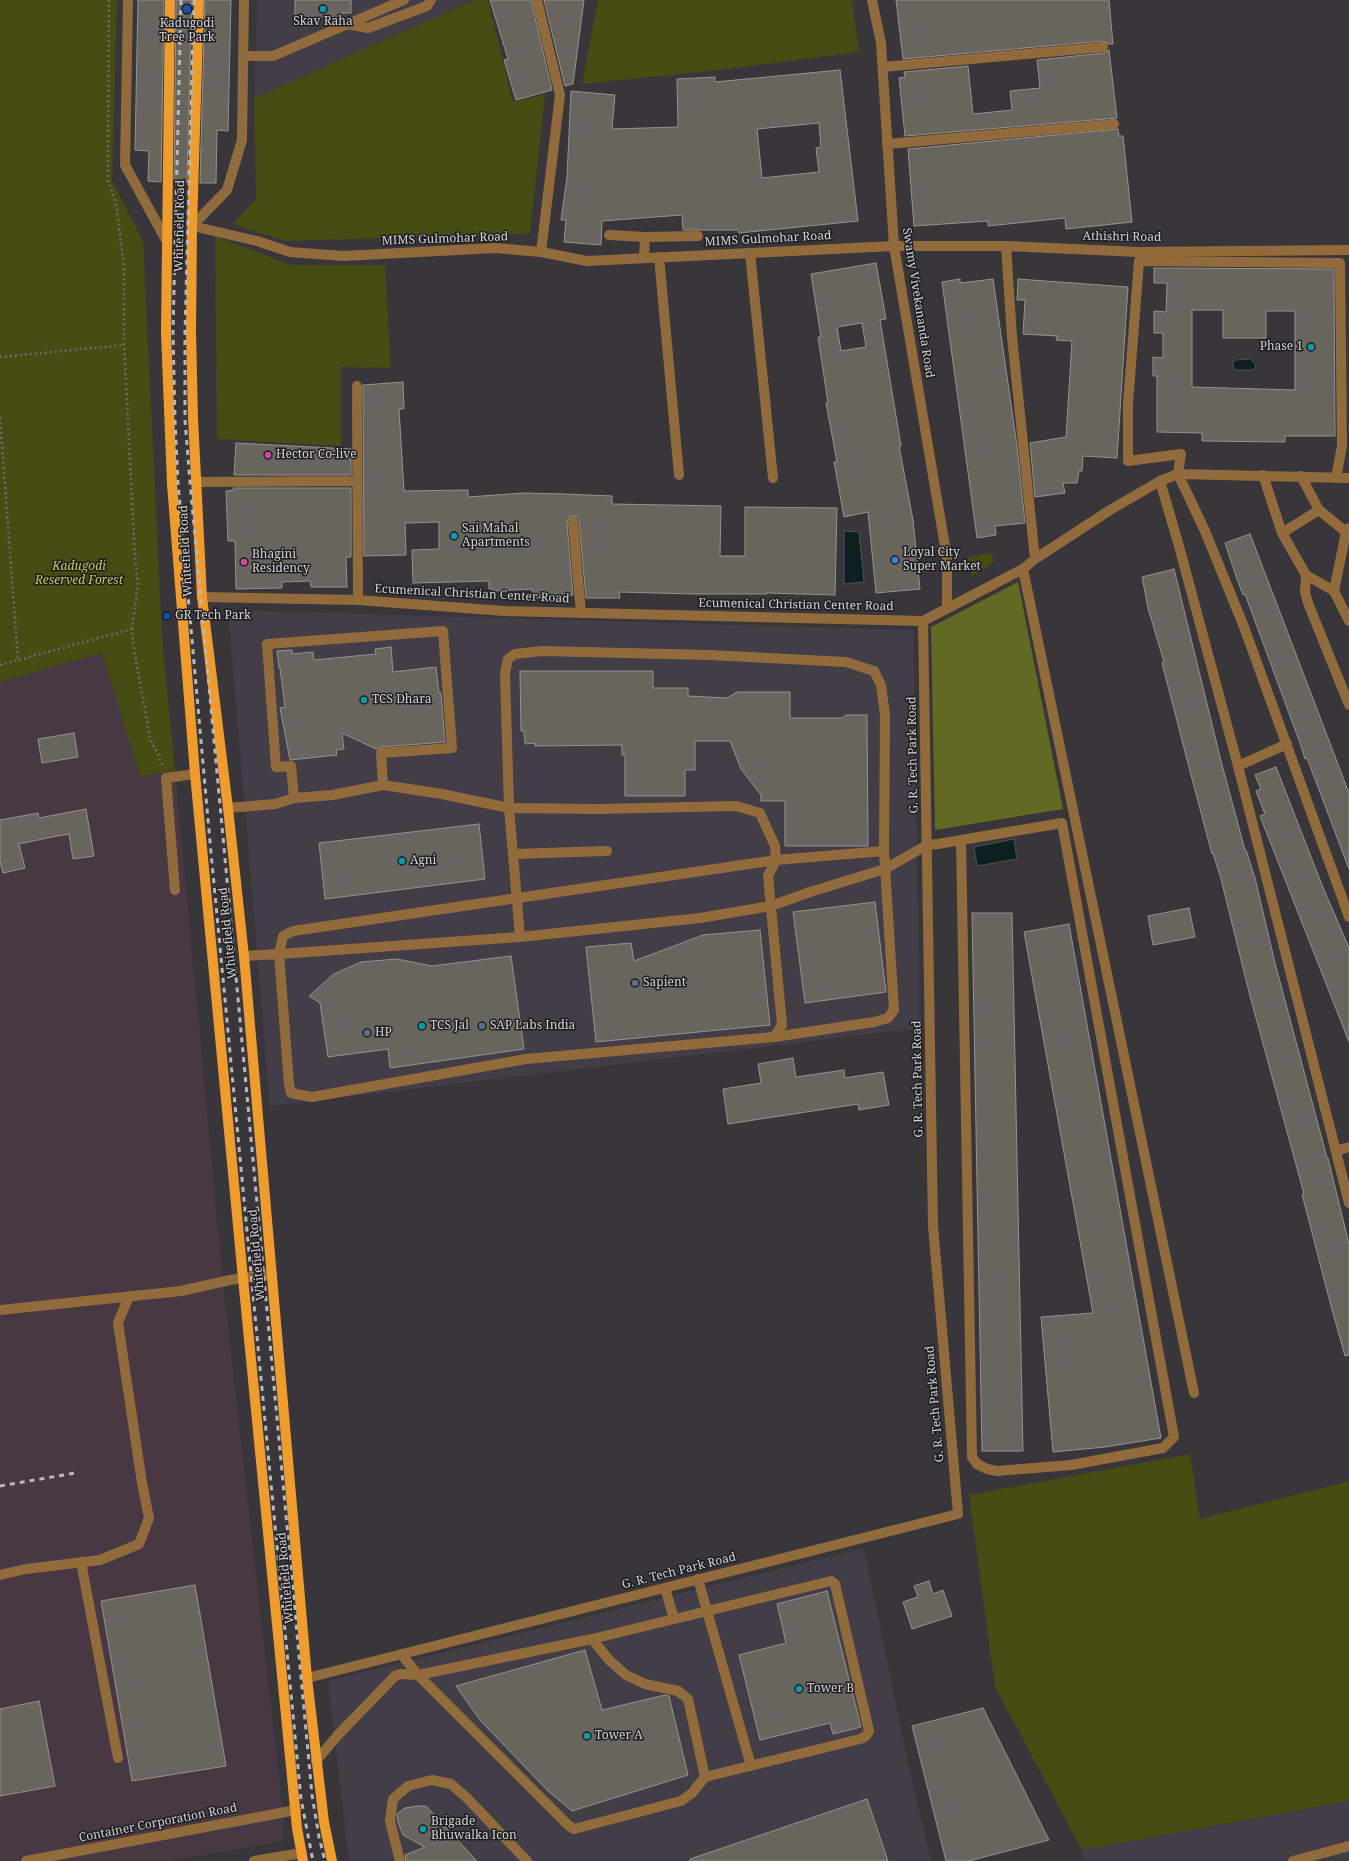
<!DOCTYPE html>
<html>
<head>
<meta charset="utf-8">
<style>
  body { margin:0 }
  canvas { display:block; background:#38353b }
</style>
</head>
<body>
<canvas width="1349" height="1861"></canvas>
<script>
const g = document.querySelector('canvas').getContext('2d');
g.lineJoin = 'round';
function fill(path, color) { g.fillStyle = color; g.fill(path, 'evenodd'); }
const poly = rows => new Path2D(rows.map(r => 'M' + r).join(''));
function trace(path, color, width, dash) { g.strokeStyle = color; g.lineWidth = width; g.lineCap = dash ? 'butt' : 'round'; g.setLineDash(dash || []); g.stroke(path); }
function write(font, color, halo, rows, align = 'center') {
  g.font = font + ' "Noto Serif",serif'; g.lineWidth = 3; g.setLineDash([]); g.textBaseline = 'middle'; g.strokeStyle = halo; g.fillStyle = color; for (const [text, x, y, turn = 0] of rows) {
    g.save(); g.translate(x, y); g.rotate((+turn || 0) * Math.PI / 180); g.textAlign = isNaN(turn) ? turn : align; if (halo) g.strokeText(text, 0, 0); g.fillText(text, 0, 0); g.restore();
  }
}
const built = poly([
  [257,0,466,0,466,3,254,98],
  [228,610,913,630,920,1028,270,1106],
  [864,1548,907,1759,931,1861,349,1861,328,1681],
  [1349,1801,1349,1861,1078,1861,1084,1860,1082,1850]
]);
const industrial = poly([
  [102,653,140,776,175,771,223,1282,282,1805,283,1841,169,1861,0,1861,0,682]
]);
const green = poly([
  [0,0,117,0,112,181,143,241,162,635,175,771,140,776,102,653,0,682],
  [474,0,488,0,513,102,545,94,530,234,286,241,233,224,256,199,254,98],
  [598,0,852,0,859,52,719,70,582,84],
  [215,236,291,265,385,265,391,368,341,367,341,446,217,439],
  [991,553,994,562,972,576,968,557],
  [1190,1454,1200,1519,1349,1481,1349,1801,1082,1850,995,1687,969,1495]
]);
const forest = poly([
  [1018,582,1063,809,935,830,931,627]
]);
const water = poly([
  [1250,359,1256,364,1255,368,1252,370,1236,370,1233,367,1233,362,1236,360,1250,359],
  [844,531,859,532,864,582,844,584,844,531],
  [1014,839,1017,859,977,866,974,847,1014,839]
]);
const building = poly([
  [138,0,164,0,161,182,148,181,149,151,135,150,138,0],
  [176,0,192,0,187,182,174,182,176,0],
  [205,0,231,0,228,131,217,130,216,183,200,183,205,0],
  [295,0,351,0,351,13,342,13,342,17,295,17,295,0],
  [490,0,531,0,552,90,516,100,504,60,508,59,490,0],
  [544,0,584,0,573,84,565,86,544,0],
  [896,0,1109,0,1113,44,1109,44,1102,41,903,59,896,0],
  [1109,50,1117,118,905,136,899,78,905,77,904,72,968,66,973,114,1012,110,1010,91,1040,88,1037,60,1104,53,1109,50],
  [840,70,858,221,739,233,738,230,683,230,682,215,602,221,601,245,564,242,566,220,561,220,567,177,571,91,615,95,612,129,678,127,677,79,715,77,715,82,840,70],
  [819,123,821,147,816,148,819,172,762,178,757,129,819,123],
  [1118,129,1119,136,1123,136,1132,222,1066,229,1065,218,988,226,988,221,914,226,908,149,1118,129],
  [876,263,886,319,880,320,901,446,899,446,913,520,920,589,876,593,868,512,844,517,834,462,837,462,826,403,828,403,818,337,821,337,811,274,876,263],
  [862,323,866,347,841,351,837,327,862,323],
  [1154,268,1334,269,1335,436,1285,436,1285,442,1202,441,1202,433,1157,432,1157,376,1153,376,1153,357,1163,358,1163,333,1154,333,1154,311,1166,312,1167,283,1154,283,1154,268],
  [1192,310,1223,310,1223,338,1266,338,1266,311,1295,311,1295,390,1192,387,1192,310],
  [960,279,960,283,993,279,1017,446,1025,523,995,526,996,535,977,538,942,282,960,279],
  [1018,279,1128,287,1117,458,1083,456,1082,471,1079,471,1077,483,1063,483,1065,493,1035,497,1030,443,1066,437,1072,341,1056,340,1057,336,1023,334,1025,300,1017,300,1018,279],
  [403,382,404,409,399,409,404,491,468,490,468,497,523,493,565,494,612,496,612,504,721,506,720,556,745,556,745,507,837,508,835,595,767,593,767,594,693,594,619,592,620,598,586,598,579,521,578,518,573,516,569,517,567,523,573,595,533,598,532,589,493,591,493,589,489,589,489,581,413,583,412,550,439,549,439,522,405,523,406,555,364,556,363,385,403,382],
  [236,443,351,449,351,475,234,475,236,443],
  [234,488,351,488,351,557,346,557,347,587,311,587,310,581,282,582,282,588,236,589,235,541,228,541,226,491,233,490,234,488],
  [1250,534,1349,793,1349,869,1307,758,1305,759,1300,743,1245,594,1243,595,1237,579,1225,543,1250,534],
  [1174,569,1221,761,1245,850,1246,850,1255,878,1275,963,1318,1124,1327,1158,1328,1158,1349,1244,1349,1355,1345,1356,1331,1306,1302,1194,1304,1194,1249,992,1221,879,1213,853,1212,854,1191,775,1162,663,1164,662,1148,608,1142,577,1174,569],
  [391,647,393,672,436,667,439,693,441,693,445,742,381,747,376,749,342,733,344,749,336,750,337,755,290,760,280,708,285,707,280,668,279,668,277,651,292,650,292,654,313,652,314,660,376,654,375,649,391,647],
  [520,671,653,671,653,688,688,688,688,696,727,698,737,692,790,692,790,718,842,718,846,715,867,715,868,846,785,846,785,801,761,801,761,795,741,769,730,741,695,741,695,770,685,770,685,796,625,796,625,755,622,755,622,745,535,746,535,743,525,744,524,731,521,731,520,671],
  [74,733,78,757,42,763,38,739,74,733],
  [1276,767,1322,885,1349,948,1349,1042,1260,816,1265,814,1256,791,1261,789,1255,775,1276,767],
  [86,809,94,856,73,859,69,834,52,837,19,844,25,868,3,873,0,861,0,820,38,813,39,818,86,809],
  [479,824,485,879,325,899,319,843,479,824],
  [875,902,886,992,805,1003,793,912,875,902],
  [1189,908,1195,937,1153,945,1148,916,1189,908],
  [972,913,1012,913,1023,1451,982,1451,972,913],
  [1069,924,1161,1438,1105,1447,1053,1452,1041,1317,1093,1313,1024,932,1069,924],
  [760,930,770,1025,596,1042,586,947,631,943,634,961,703,935,760,930],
  [511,956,524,1049,390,1068,388,1049,328,1057,320,1003,309,996,334,974,361,962,397,959,432,966,511,956],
  [793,1058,796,1077,844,1070,845,1078,883,1072,889,1105,859,1110,858,1104,728,1124,723,1089,761,1083,758,1064,793,1058],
  [929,1581,933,1594,943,1590,952,1616,912,1629,903,1602,918,1597,914,1586,929,1581],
  [195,1585,226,1766,132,1781,101,1601,195,1585],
  [827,1591,861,1727,833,1734,830,1723,760,1740,739,1655,786,1643,777,1604,827,1591],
  [585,1650,602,1710,665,1695,669,1696,688,1775,572,1811,547,1790,480,1720,456,1686,585,1650],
  [39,1701,55,1786,0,1796,0,1709,39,1701],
  [983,1708,1049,1840,969,1861,946,1861,912,1726,983,1708],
  [867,1799,888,1861,690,1861,690,1859,867,1799],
  [418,1806,426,1806,477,1861,406,1861,405,1855,425,1847,403,1835,398,1822,397,1814,405,1808,418,1806]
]);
const path = poly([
  [109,0,108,180,116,204,124,267,124,345,135,558,138,583,132,629,133,644,150,738,163,766],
  [0,357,124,345],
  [0,417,18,660],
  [0,665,132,629]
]);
const minor = poly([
  [128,0,125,165,166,240],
  [537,0,560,95,541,252],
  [872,0,881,43,894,246,947,558,947,609],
  [347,24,368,28,427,6,431,0],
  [243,56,273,56,404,0],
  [883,67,1103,47],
  [887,144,1114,124],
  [192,226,257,241,290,252,343,256,495,248,541,252,587,261,894,246,1006,246,1139,252,1349,250],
  [192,226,227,190,242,140,244,0],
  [609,235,645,237,698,236],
  [1006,246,1012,337,1035,559],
  [750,253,773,478],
  [659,257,679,475],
  [644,258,645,237],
  [357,386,358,600],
  [1263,475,1282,533,1306,575,1334,591,1349,621],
  [1301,476,1319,510,1346,532],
  [1336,478,1342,446,1340,263,1139,261,1128,403,1128,461,1181,454,1178,474,1205,531,1244,627,1349,917],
  [1160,481,1179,546,1238,766,1349,1203],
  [196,482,357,481],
  [573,522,581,613],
  [1282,533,1319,510],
  [1023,569,1194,1393],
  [1306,575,1305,592,1308,603,1349,705],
  [1334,591,1346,532,1349,528],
  [202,597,358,600,504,611,923,621,1023,569,1035,559,1110,510,1160,481,1178,474,1349,478],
  [1238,766,1287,744],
  [294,798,291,766,276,767,267,644,443,631,452,748,381,753,383,785],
  [228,808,275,804,294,798,332,795,383,785,442,794,509,808,598,809,736,806,760,813,775,846,776,860,768,876,782,1025,774,1037,526,1059,312,1097,301,1095,291,1093,289,1084,279,954,520,937,509,808,505,673,508,659,515,654,542,651,710,655,846,662,874,671,881,685,885,715,884,851,894,1010,888,1018,874,1022,774,1037],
  [513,854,607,851],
  [175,890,166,778,195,774],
  [520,937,700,918,771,906,810,892,885,869,927,845,938,844,961,840,1062,823,1174,1437,1163,1448,1071,1465,997,1471,987,1469,977,1464,972,1457,961,840],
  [244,956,279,954,283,936,293,931,776,860,884,851],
  [1336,1151,1349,1147],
  [0,1310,181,1291,230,1280,272,1274],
  [81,1562,118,1758],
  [0,1575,26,1569,100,1560,139,1544,149,1518,142,1483,118,1323,129,1296],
  [698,1579,751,1766],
  [665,1588,674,1619],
  [592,1639,610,1661,626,1675,645,1684,678,1691,688,1699,705,1777],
  [307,1678,958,1514,933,1226,923,621],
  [316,1761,337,1736,395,1676,400,1674,418,1675,592,1639,831,1581,835,1584,869,1731,866,1736,860,1739,705,1777,692,1793,681,1801,574,1829,568,1825,418,1675,401,1654],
  [26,1861,296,1810],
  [254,1861,302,1853],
  [400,1861,390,1821,393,1799,408,1786,432,1780,451,1784,467,1798,527,1861],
  [1293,1861,1349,1846]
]);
const major = poly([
  [170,0,166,333,172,484,195,774,243,1278,297,1828,303,1861],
  [199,0,192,226,191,332,193,418,202,597,228,808,244,956,307,1678,324,1822,332,1861]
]);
const rail = poly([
  [181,0,173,331,175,421,178,483,210,842,301,1799,313,1861],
  [194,0,185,332,185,420,190,482,312,1795,319,1837,325,1861],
  [0,1486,75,1473]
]);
const markers = [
  [187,9,5,"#1a4fb4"],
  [323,9,4,"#0f9aa8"],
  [1311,347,4,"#0f9aa8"],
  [268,455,4,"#d1479c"],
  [454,536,4,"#0f9aa8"],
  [895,560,4,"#3f7fe0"],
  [244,562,4,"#d1479c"],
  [167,616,4,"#1a4fb4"],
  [364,700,4,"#0f9aa8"],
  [402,861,4,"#0f9aa8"],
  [635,983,4,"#5c6f8a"],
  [422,1026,4,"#0f9aa8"],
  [482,1026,4,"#5c6f8a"],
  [367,1033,4,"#5c6f8a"],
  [799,1689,4,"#0f9aa8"],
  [587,1736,4,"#0f9aa8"],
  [423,1829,4,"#0f9aa8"]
];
const poiNames = [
  ["Skav Raha",323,22,"center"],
  ["Kadugodi",187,24,"center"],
  ["Tree Park",187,38,"center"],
  ["Phase 1",1303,347,"right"],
  ["Hector Co-live",276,455],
  ["Sai Mahal",462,529],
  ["Apartments",462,543],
  ["Loyal City",903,553],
  ["Super Market",903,567],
  ["Bhagini",252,555],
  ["Residency",252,569],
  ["GR Tech Park",175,616],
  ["TCS Dhara",372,700],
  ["Agni",410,861],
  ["Sapient",643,983],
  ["TCS Jal",430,1026],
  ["SAP Labs India",490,1026],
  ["HP",375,1033],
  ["Tower B",807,1689],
  ["Tower A",595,1736],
  ["Brigade",431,1822],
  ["Bhuwalka Icon",431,1836]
];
const streetNames = [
  ["Whitefield Road",180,226,-89],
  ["Athishri Road",1122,237,1],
  ["MIMS Gulmohar Road",445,239,-2],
  ["MIMS Gulmohar Road",768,239,-3],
  ["Swamy Vivekananda Road",918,303,81],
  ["Whitefield Road",186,551,-93],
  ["Ecumenical Christian Center Road",472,594,3],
  ["Ecumenical Christian Center Road",796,605,1],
  ["G. R. Tech Park Road",913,755,-91],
  ["Whitefield Road",228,933,-96],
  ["G. R. Tech Park Road",918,1079,-91],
  ["Whitefield Road",257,1255,-95],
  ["G. R. Tech Park Road",935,1404,-95],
  ["G. R. Tech Park Road",679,1571,-14],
  ["Whitefield Road",286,1578,-95],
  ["Container Corporation Road",158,1823,-11]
];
const parkNames = [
  ["Kadugodi",79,567],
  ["Reserved Forest",79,581]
];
fill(built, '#433d48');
fill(industrial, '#483844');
fill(green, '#464c12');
fill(forest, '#616922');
fill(water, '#0e1f22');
trace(water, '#495558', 1);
fill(building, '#68645e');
trace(building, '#97928b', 1);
trace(path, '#6d6a6f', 2.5, [2, 3]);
trace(minor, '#926b3d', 10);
trace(major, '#ed9c2d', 10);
trace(rail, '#b9b8bc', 3, [5, 5]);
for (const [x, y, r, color] of markers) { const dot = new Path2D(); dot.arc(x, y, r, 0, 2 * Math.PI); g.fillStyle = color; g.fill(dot); trace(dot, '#1e1d20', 1.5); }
write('12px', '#d3d2d5', '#1e1d20', poiNames, 'left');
write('12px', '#d3d2d5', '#1e1d20', streetNames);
write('italic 12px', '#c1d055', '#1e1d20', parkNames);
</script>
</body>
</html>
